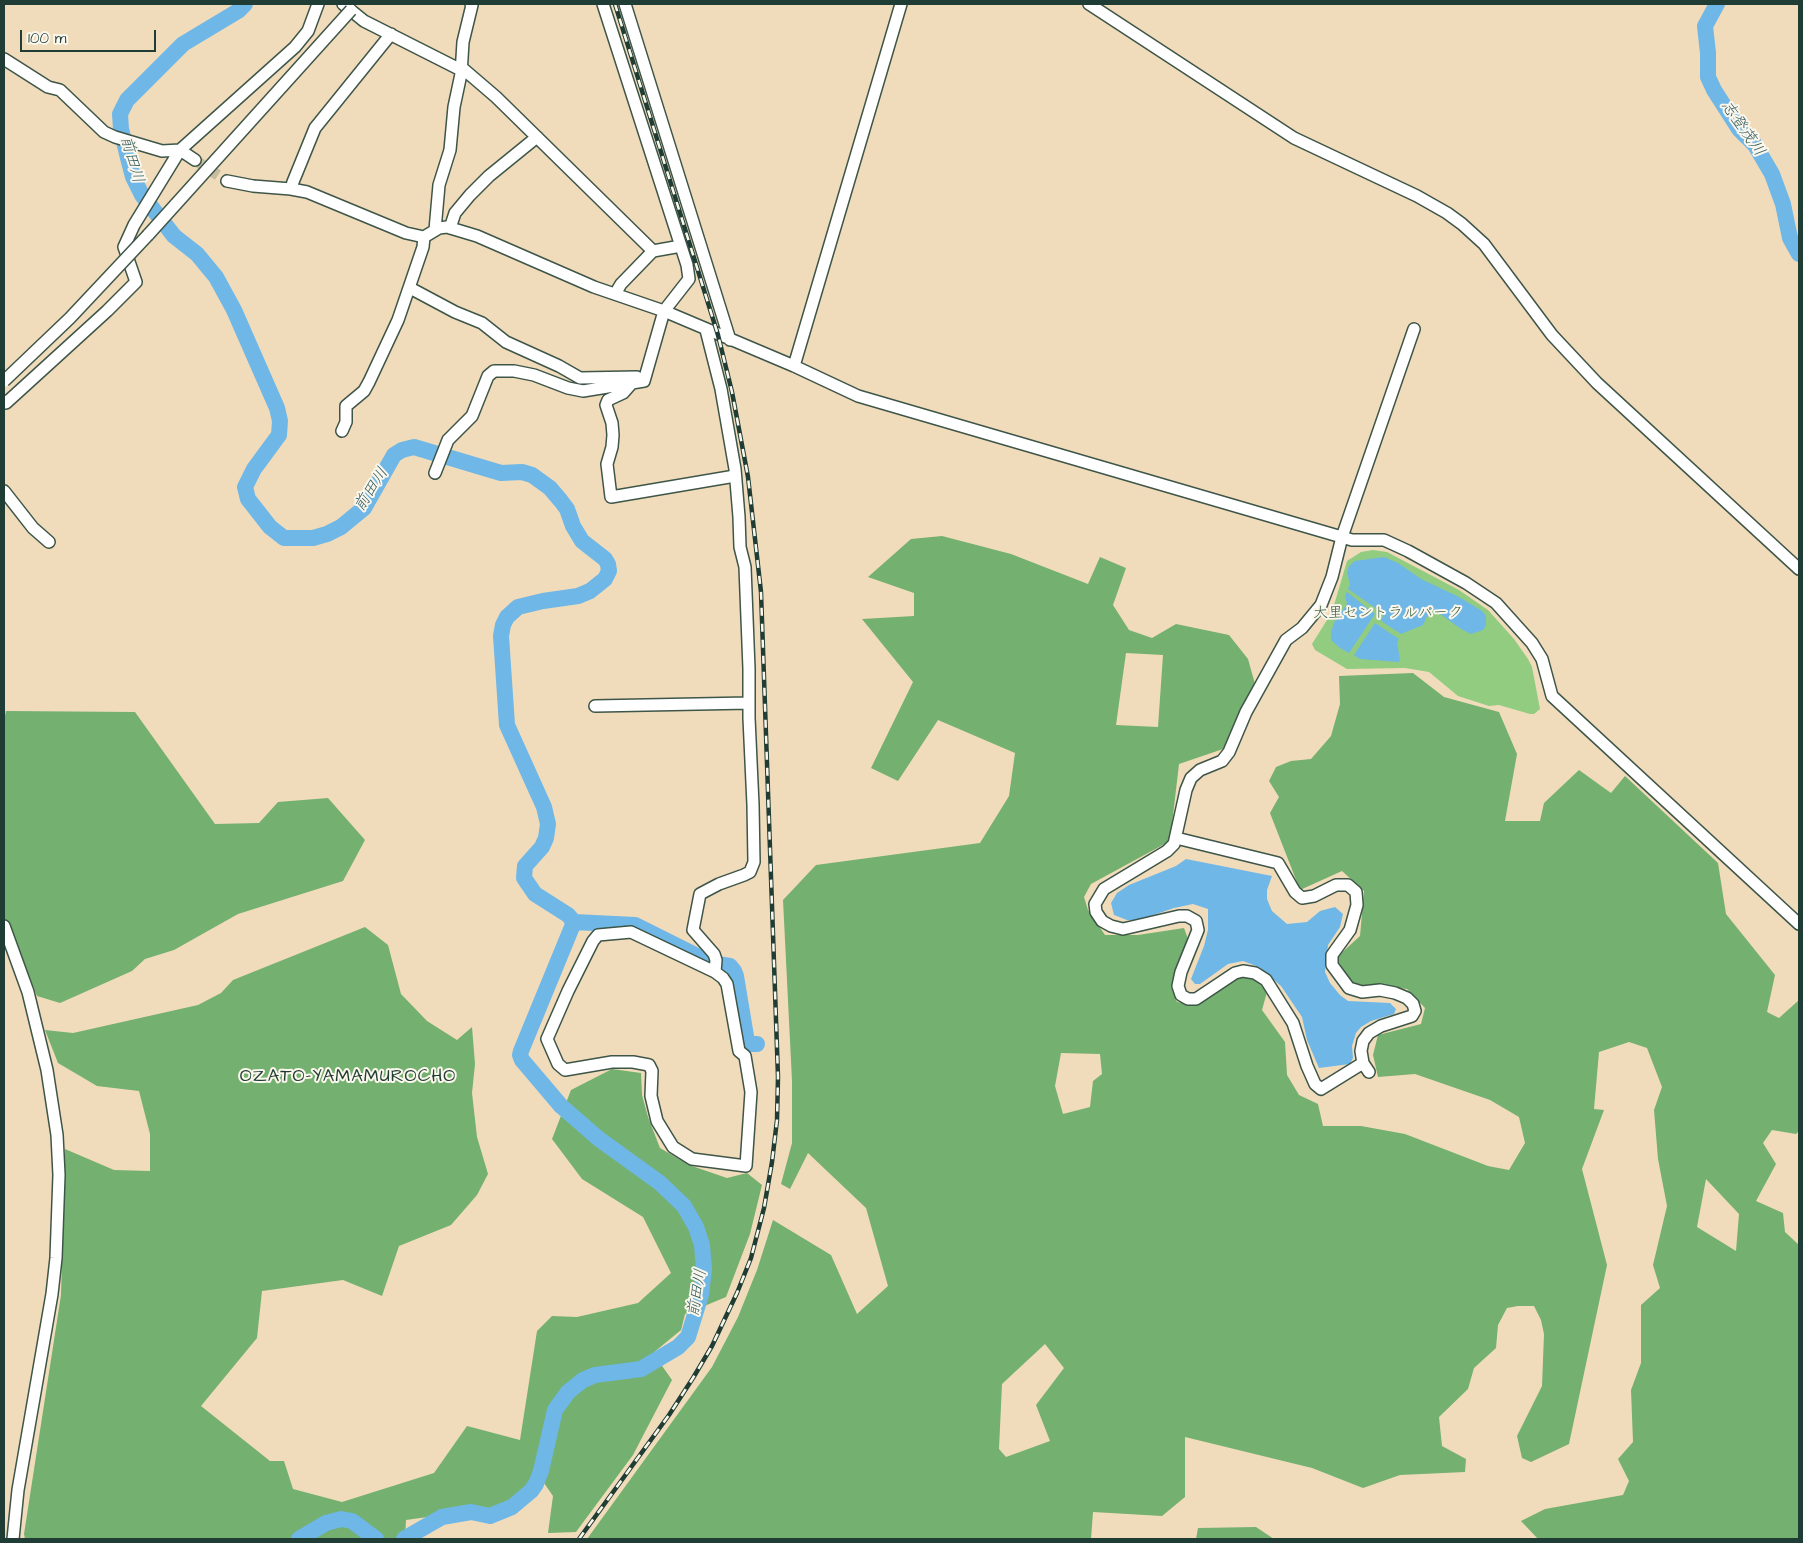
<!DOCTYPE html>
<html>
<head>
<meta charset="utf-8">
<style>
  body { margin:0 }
  #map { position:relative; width:1803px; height:1543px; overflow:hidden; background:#f0dcbb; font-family:"Architects Daughter",sans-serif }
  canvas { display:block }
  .frame { position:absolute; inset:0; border:5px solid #1f3d34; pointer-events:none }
  .scale { position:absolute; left:20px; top:30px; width:136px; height:22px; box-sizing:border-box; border:2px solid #1f3d34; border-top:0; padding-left:6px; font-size:15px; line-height:18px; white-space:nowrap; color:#1f3d34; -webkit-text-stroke:4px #fbf7ec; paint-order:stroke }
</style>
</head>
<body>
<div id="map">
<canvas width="1803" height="1543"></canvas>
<div class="frame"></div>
<div class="scale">100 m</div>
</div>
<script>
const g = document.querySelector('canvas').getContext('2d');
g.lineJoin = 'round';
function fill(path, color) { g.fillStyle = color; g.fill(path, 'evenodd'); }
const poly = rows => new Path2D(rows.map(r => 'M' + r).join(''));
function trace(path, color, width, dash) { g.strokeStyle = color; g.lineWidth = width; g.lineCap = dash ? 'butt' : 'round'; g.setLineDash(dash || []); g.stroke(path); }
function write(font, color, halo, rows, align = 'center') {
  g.font = font + ' "Architects Daughter","Klee One",sans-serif'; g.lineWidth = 4; g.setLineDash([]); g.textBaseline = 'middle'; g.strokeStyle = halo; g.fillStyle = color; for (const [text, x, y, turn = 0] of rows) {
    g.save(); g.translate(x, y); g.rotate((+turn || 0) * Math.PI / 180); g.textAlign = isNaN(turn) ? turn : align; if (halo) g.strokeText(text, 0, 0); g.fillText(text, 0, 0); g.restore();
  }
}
const green = poly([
  [1373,550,1387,552,1459,590,1488,610,1514,639,1528,659,1532,667,1540,709,1534,714,1530,714,1499,705,1489,706,1458,696,1429,672,1405,668,1347,669,1315,650,1312,644,1332,612,1347,561,1361,552]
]);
const forest = poly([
  [942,536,1011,554,1088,584,1100,557,1126,568,1113,605,1129,630,1152,638,1176,624,1229,635,1248,659,1255,684,1223,749,1179,764,1170,841,1091,884,1084,897,1088,910,1105,935,1138,935,1184,928,1188,939,1171,987,1177,1002,1196,1005,1239,977,1255,979,1267,992,1262,1010,1285,1042,1287,1075,1299,1095,1318,1104,1323,1126,1361,1126,1405,1134,1488,1166,1509,1170,1525,1143,1519,1117,1490,1100,1415,1074,1378,1077,1373,1055,1378,1035,1421,1024,1425,1008,1407,989,1353,984,1336,958,1360,936,1364,891,1342,871,1300,890,1270,813,1279,797,1269,781,1276,767,1291,761,1311,759,1331,736,1340,704,1339,676,1413,673,1444,697,1499,712,1517,754,1505,821,1540,821,1544,803,1579,770,1611,793,1625,776,1718,863,1726,914,1775,975,1767,1012,1779,1018,1799,1000,1799,1131,1796,1134,1772,1130,1763,1143,1776,1164,1756,1201,1783,1213,1785,1232,1799,1245,1799,1539,1538,1539,1521,1521,1545,1509,1623,1495,1629,1481,1618,1459,1633,1442,1631,1390,1641,1363,1641,1305,1660,1288,1653,1265,1667,1206,1658,1159,1654,1110,1662,1087,1647,1048,1629,1042,1599,1052,1594,1109,1604,1110,1582,1169,1607,1265,1569,1444,1531,1462,1522,1458,1517,1436,1542,1386,1544,1334,1541,1320,1534,1306,1518,1306,1507,1308,1498,1325,1496,1348,1474,1368,1468,1389,1439,1417,1442,1446,1466,1459,1465,1472,1400,1475,1363,1488,1312,1468,1185,1437,1185,1497,1162,1516,1093,1512,1091,1539,587,1539,712,1367,738,1317,757,1270,773,1220,831,1255,857,1314,888,1286,866,1208,808,1153,790,1189,781,1184,792,1143,792,1081,783,900,816,865,980,843,1009,796,1015,753,938,720,898,781,871,768,913,682,862,619,914,616,914,593,868,577,911,539],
  [1126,653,1163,655,1158,727,1116,725],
  [1061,1053,1100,1054,1102,1074,1093,1081,1090,1107,1063,1114,1055,1086],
  [1706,1179,1739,1214,1736,1251,1697,1227],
  [1045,1344,1064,1368,1036,1405,1050,1441,1006,1457,999,1449,1002,1384],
  [6,711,135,712,215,824,259,823,278,802,328,798,365,840,343,881,238,914,174,950,145,959,132,971,60,1003,37,996,9,924,4,925,4,720],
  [365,927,388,945,401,994,427,1021,457,1040,472,1027,475,1064,472,1093,477,1137,488,1174,477,1195,451,1225,399,1246,382,1296,343,1280,262,1291,257,1338,201,1406,270,1461,284,1461,293,1489,342,1502,434,1473,467,1426,520,1440,537,1331,552,1316,577,1317,638,1303,671,1273,643,1217,582,1179,552,1139,571,1090,612,1069,641,1073,642,1095,648,1117,660,1148,689,1165,727,1178,747,1173,762,1185,750,1234,726,1297,685,1314,681,1330,653,1353,672,1380,633,1455,576,1532,548,1533,553,1496,544,1483,492,1508,406,1520,405,1539,25,1539,24,1534,61,1295,65,1149,114,1170,150,1171,150,1134,139,1091,97,1086,58,1063,45,1030,73,1033,198,1005,221,993,233,980],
  [1256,1527,1274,1539,1196,1539,1198,1528]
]);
const water = poly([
  [1384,557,1398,563,1421,579,1459,597,1482,611,1486,616,1486,625,1483,630,1471,634,1461,629,1433,609,1429,612,1423,625,1401,634,1381,621,1384,614,1348,589,1350,584,1347,573,1349,566,1355,561],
  [1347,592,1375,614,1349,653,1340,648,1331,640,1331,632,1334,623,1347,604,1345,595],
  [1375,623,1399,639,1397,642,1400,660,1399,662,1360,659,1354,655],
  [1186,859,1272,876,1267,890,1267,899,1272,911,1287,924,1307,922,1320,911,1335,907,1343,914,1340,927,1328,945,1325,972,1330,983,1340,995,1348,1001,1390,1003,1396,1009,1394,1014,1371,1021,1361,1027,1356,1033,1352,1046,1353,1058,1350,1064,1319,1068,1307,1040,1302,1017,1281,986,1259,967,1243,961,1228,964,1200,984,1195,984,1191,979,1204,946,1208,930,1208,909,1193,904,1174,908,1139,920,1127,920,1114,915,1111,903,1117,893,1129,885,1176,866]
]);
const river = poly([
  [245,4,238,11,183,44,127,100,120,114,121,129,129,162,133,177,142,195,174,236,197,254,216,277,234,310,277,408,280,421,279,435,254,469,245,487,248,499,270,527,284,538,313,538,327,534,341,527,364,508,394,455,402,450,414,447,501,473,522,472,532,475,550,488,561,501,567,509,573,526,582,541,605,559,608,564,609,571,605,579,590,591,578,596,543,601,518,607,507,617,503,625,501,636,507,725,544,807,548,824,546,838,542,847,525,866,524,878,535,894,568,915,574,922,521,1051,520,1055,522,1060,561,1106,599,1139,660,1183,684,1206,696,1227,702,1245,704,1269,701,1295,688,1337,678,1347,641,1369,595,1375,583,1380,568,1392,555,1410,541,1471,536,1484,531,1491,512,1507,490,1516,471,1512,442,1517,404,1539],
  [1717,4,1705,26,1708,53,1708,77,1714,90,1739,129,1755,145,1772,174,1783,204,1790,238,1799,254],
  [574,922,635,925,711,963,730,966,734,971,736,976,747,1042,749,1044,757,1044],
  [299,1539,326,1523,341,1519,352,1521,376,1539]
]);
const minorTunnel = poly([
  [195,160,227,181]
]);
const minor = poly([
  [343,4,364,21,461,70],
  [625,4,730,340],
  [1089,4,1294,138,1417,196,1447,213,1462,224,1484,244,1552,335,1597,383,1799,569],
  [4,59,48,87,60,90,104,132,115,137,162,151,180,150,195,160],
  [461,67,496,97,653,251],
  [227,181,253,186,291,189,307,192,406,233,424,237,439,228,447,227,477,236,594,287,664,311,794,366,858,396,1352,540,1384,540,1408,551,1466,583,1496,603,1532,643,1542,659,1552,696,1799,924],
  [291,189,293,182,315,128,391,34],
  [450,228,455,213,470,195,489,176,537,137],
  [435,230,439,185,450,150,454,107,461,74,463,42,472,5,471,4],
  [148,235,176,204],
  [410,288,455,312,482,323,506,342,559,366,580,378,637,377],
  [615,294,621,284,653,251,681,246],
  [706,330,721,389,735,469,739,517,740,547,745,567,749,669,749,718,753,805,754,862,750,872,744,875,719,884,700,894,693,930,714,954,716,960,715,972,723,978,727,984,739,1051,745,1056,751,1092,746,1166,692,1159,673,1147,657,1121,651,1096,652,1071,649,1065,633,1062,612,1062,565,1070,558,1064,547,1039,568,991,593,941,598,935,631,932,715,972],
  [794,366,901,4],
  [631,384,623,393,608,400,606,405,612,423,613,435,612,447,607,464,611,497,735,476],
  [4,401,6,403,107,311,136,282,124,247,134,225,180,150,295,47,308,31,318,4],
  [342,431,346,422,346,406,364,391,369,382,398,320,423,247,424,237],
  [435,473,448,440,472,416,488,376,494,371,514,371,534,375,568,388,583,391,644,381,664,311,689,279,687,265,603,4],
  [4,491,33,528,49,542],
  [595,706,749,703],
  [1176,838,1278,863,1295,892,1302,898,1314,896,1336,885,1348,885,1356,892,1357,905,1350,930,1332,955,1332,965,1349,988,1362,992,1380,990,1395,993,1407,998,1413,1004,1415,1011,1412,1016,1381,1026,1369,1033,1363,1041,1361,1051,1363,1063,1369,1072],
  [4,926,28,992,47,1070,57,1135,59,1175,56,1258,52,1294,18,1490,13,1539],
  [1363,1063,1321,1089,1315,1084,1307,1066,1293,1023,1266,980,1255,973,1243,971,1235,973,1196,999,1188,999,1181,995,1178,986,1181,972,1198,930,1196,921,1187,916,1179,916,1123,929,1111,926,1102,921,1096,912,1095,904,1104,889,1167,851,1174,844,1186,790,1191,778,1200,770,1222,761,1229,752,1246,712,1286,640,1302,628,1321,605,1332,577,1342,537,1414,329]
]);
const rail = poly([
  [579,1539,669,1415,693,1378,712,1346,737,1293,751,1258,764,1208,772,1162,777,1120,778,1077,761,592,748,477,732,392,718,335,615,4]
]);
const minorBridge = poly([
  [176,204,351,10],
  [4,381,70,318,148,235]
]);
const parkNames = [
  ["大里セントラルパーク",1388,614]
];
const waterNames = [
  ["志登茂川",1742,129,55],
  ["前田川",131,160,74],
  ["前田川",372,490,-57],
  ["前田川",698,1293,-80]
];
const quarterNames = [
  ["OZATO-YAMAMUROCHO",348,1077]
];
fill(green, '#91cc81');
fill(forest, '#74b06f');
fill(water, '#6fb7e7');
trace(river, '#6fb7e7', 16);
trace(minorTunnel, '#c6bca0', 11, [11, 5.5]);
trace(minor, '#3e5548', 14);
trace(minor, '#fff', 11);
trace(rail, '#1f3d34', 4.5);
trace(rail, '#fbf7ec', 2.5, [8]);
trace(minorBridge, '#3e5548', 14, []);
trace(minorBridge, '#fff', 11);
write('15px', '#3c6147', '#fbf7ec', parkNames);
write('italic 16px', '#335c61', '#fbf7ec', waterNames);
g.letterSpacing = '1px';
write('18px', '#1f3d34', '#fbf7ec', quarterNames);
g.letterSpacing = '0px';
</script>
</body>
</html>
